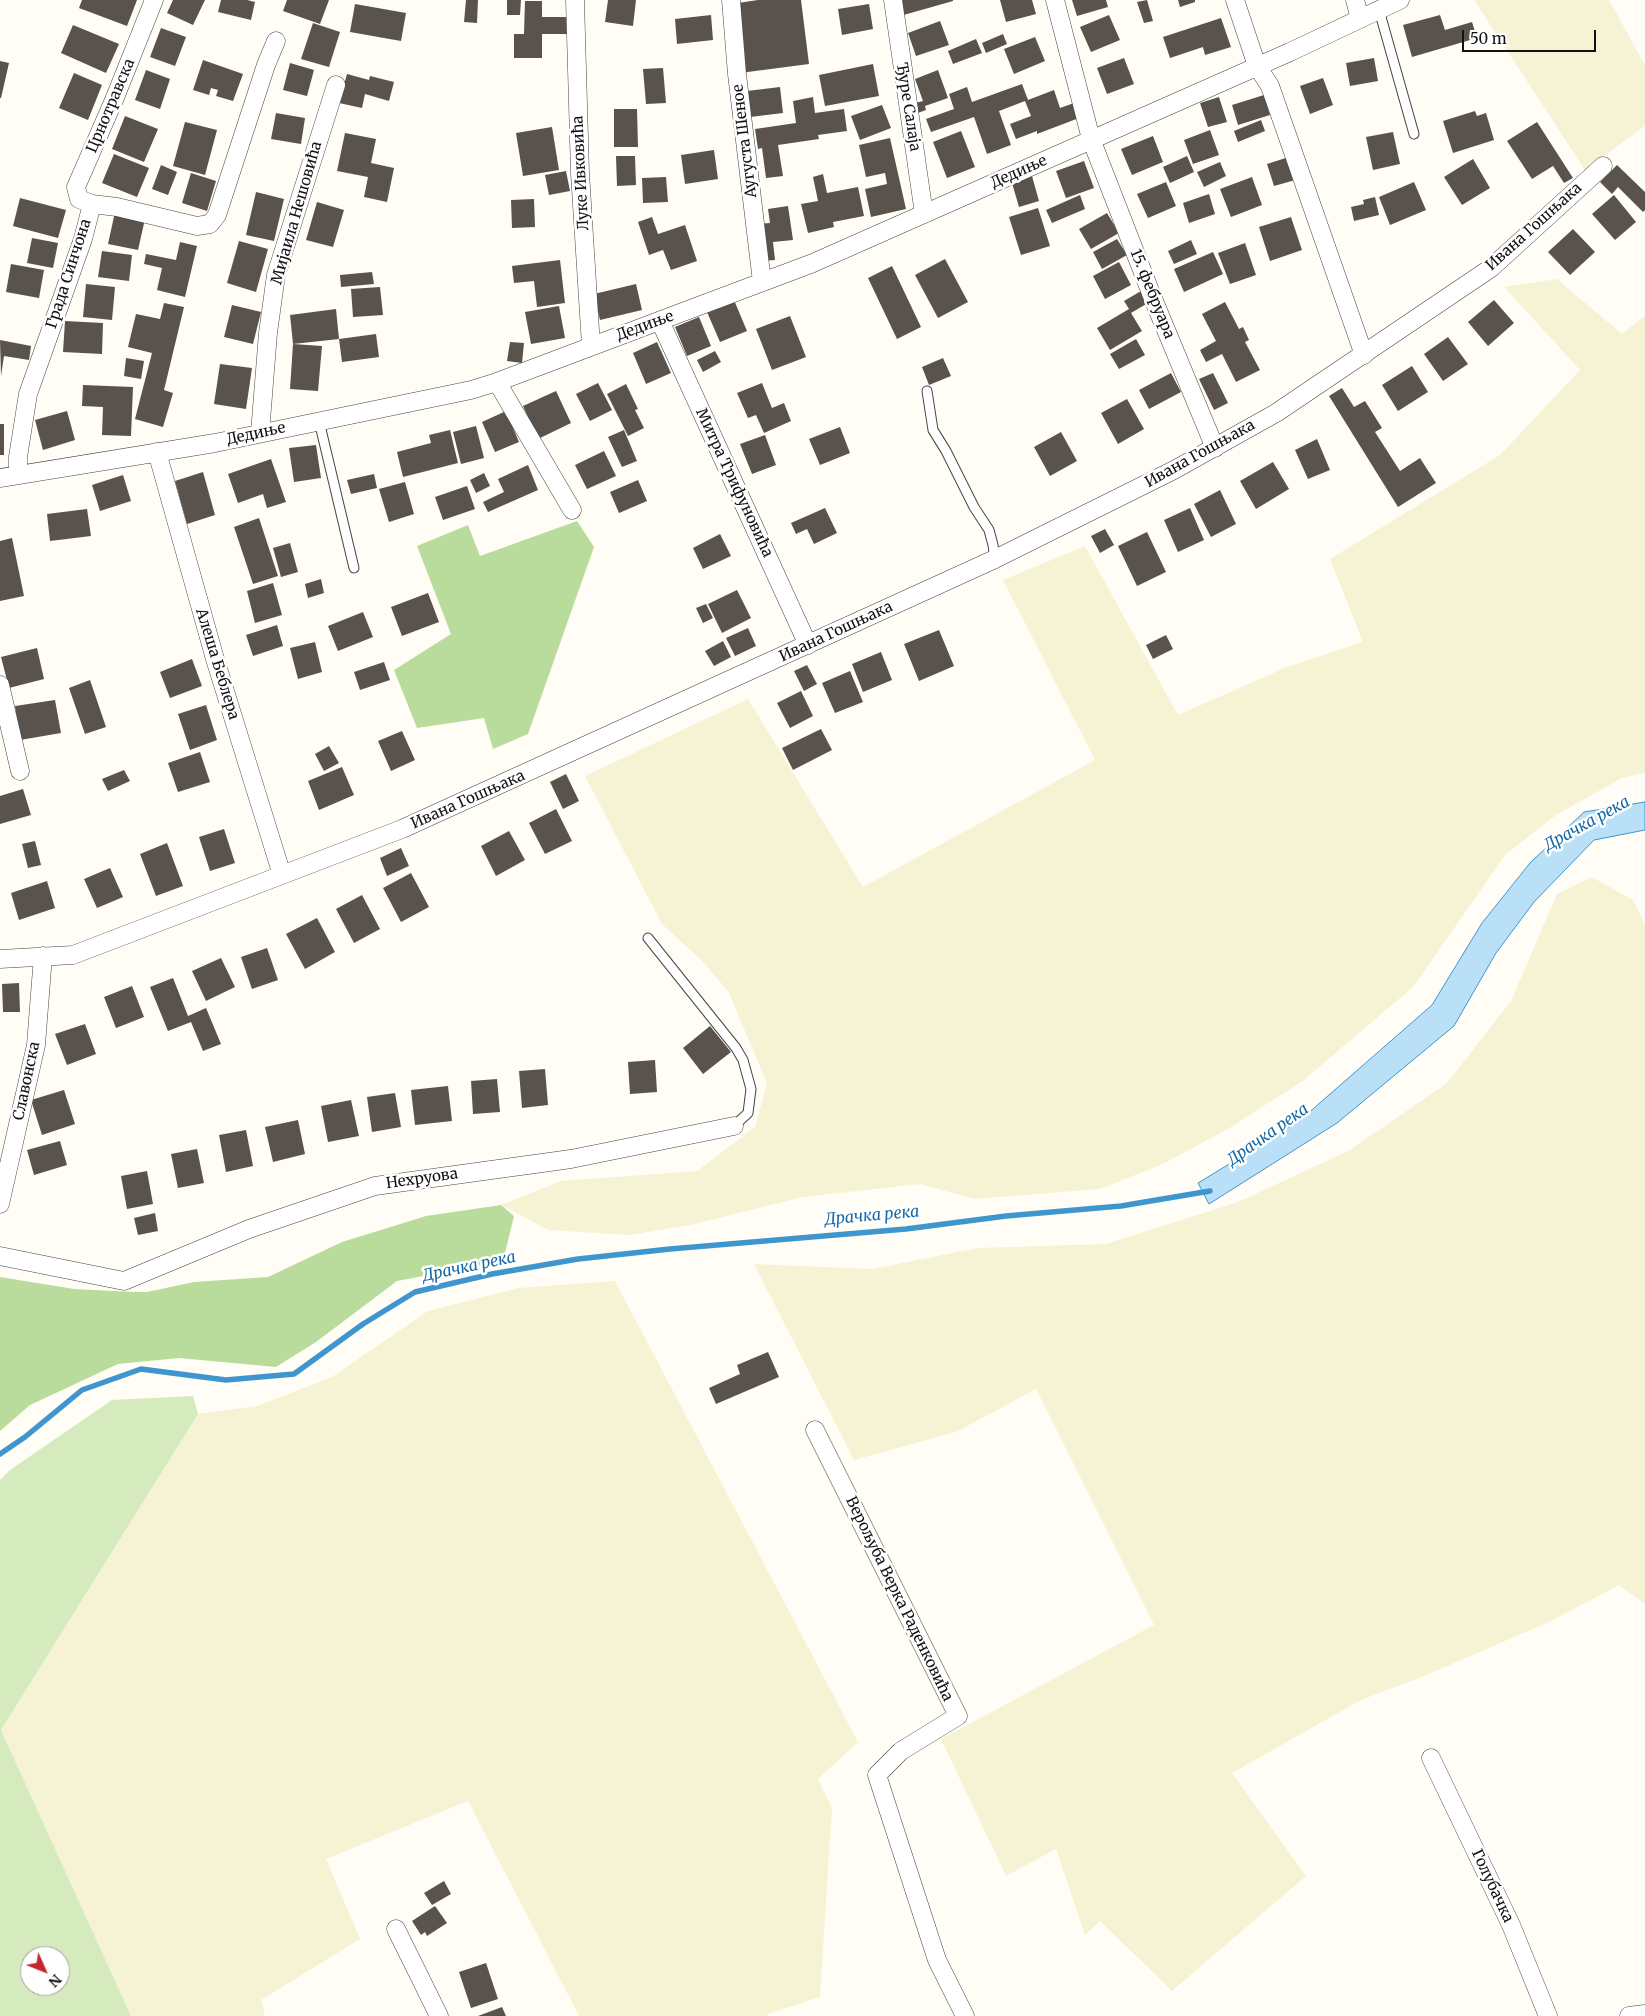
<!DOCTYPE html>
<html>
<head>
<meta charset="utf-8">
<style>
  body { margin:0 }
  #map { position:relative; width:1645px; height:2016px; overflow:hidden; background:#fffdf5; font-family:Merriweather,serif }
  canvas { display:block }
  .north { position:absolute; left:20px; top:1946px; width:50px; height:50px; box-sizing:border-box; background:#fff; border:1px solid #a0a0a0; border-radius:50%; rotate:134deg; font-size:14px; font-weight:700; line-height:20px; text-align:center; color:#111 }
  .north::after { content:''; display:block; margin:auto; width:18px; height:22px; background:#c4262e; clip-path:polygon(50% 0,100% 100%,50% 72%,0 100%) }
  .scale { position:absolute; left:1462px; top:30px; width:134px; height:22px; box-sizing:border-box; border:2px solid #111; border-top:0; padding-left:6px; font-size:15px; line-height:18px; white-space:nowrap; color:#111; -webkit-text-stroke:4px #fff; paint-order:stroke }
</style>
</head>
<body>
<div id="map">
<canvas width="1645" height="2016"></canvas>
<div class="north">N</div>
<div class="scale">50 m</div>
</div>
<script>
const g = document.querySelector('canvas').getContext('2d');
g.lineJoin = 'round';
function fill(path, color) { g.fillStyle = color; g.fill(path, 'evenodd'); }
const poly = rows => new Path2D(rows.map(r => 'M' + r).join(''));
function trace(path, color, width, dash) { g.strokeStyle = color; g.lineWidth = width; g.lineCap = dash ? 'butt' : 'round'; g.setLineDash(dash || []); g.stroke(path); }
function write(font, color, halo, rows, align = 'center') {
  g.font = font + ' Merriweather,serif'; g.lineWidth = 5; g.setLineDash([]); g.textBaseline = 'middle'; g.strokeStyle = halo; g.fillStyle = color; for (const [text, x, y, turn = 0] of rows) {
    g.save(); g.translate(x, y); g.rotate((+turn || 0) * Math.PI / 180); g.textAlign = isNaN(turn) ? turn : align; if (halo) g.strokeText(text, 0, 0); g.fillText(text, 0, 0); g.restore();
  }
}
const farmland = poly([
  [1474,0,1609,0,1645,65,1645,126,1585,170],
  [1557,279,1622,334,1645,315,1645,773,1622,778,1556,815,1505,855,1414,986,1304,1080,1228,1129,1163,1164,1100,1189,975,1199,920,1184,803,1197,695,1224,630,1235,548,1230,501,1205,561,1181,697,1171,755,1127,767,1083,728,991,702,961,662,924,585,776,748,699,863,887,1095,760,1003,580,1085,546,1178,715,1287,667,1363,642,1330,559,1500,455,1580,370,1504,287],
  [1592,877,1633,900,1645,924,1645,1604,1619,1585,1551,1621,1429,1674,1361,1700,1232,1773,1306,1876,1172,1991,1100,1921,1085,1935,1056,1849,1006,1876,941,1739,1154,1625,1036,1389,956,1432,854,1460,754,1264,873,1269,977,1248,1106,1244,1238,1202,1350,1150,1447,1083,1511,1001,1557,894],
  [615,1281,858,1742,818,1779,832,1808,820,1997,768,2014,768,2016,579,2016,468,1801,326,1859,360,1939,261,2000,265,2016,131,2016,1,1730,198,1414,257,1406,332,1377,428,1311,519,1288]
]);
const green = poly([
  [193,1396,198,1414,1,1730,131,2016,0,2016,0,1480,10,1470,112,1400],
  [30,1956,60,1956,60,1986,30,1986]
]);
const forest = poly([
  [577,521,594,547,528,734,493,749,484,718,417,728,394,670,451,634,417,546,468,525,480,556],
  [501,1205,514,1216,503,1261,397,1281,316,1342,276,1367,179,1358,118,1364,30,1405,0,1431,0,1277,74,1289,133,1292,147,1292,194,1282,268,1277,342,1242,426,1216]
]);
const water = poly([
  [1645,802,1645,830,1594,840,1534,902,1496,953,1454,1026,1337,1123,1209,1204,1198,1183,1298,1122,1432,1005,1482,923,1530,863,1584,812,1645,802]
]);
const stream = poly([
  [0,1454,25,1437,82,1390,141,1369,226,1380,294,1374,363,1324,415,1292,492,1274,578,1259,670,1249,906,1229,1006,1216,1121,1206,1210,1191]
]);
const building = poly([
  [82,0,137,0,127,26,79,8],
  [173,0,205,0,193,25,167,13],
  [221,0,247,0,255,2,251,20,218,12],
  [287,0,329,0,320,24,283,11],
  [466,0,478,0,477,23,464,22],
  [507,0,521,0,520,15,507,15],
  [608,0,636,0,633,26,605,22],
  [758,0,801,0,809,64,740,73,738,3],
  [896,0,953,0,953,1,900,16],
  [1000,0,1032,0,1036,14,1006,22],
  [1072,0,1106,0,1108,7,1077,16],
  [1147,0,1153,21,1144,23,1137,2],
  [1178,0,1195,0,1195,2,1180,7],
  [525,1,542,1,542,17,567,17,567,34,542,34,542,58,514,58,514,34,524,34],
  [355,4,406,13,401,41,350,32],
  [869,4,873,29,842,35,838,9],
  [711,15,713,40,677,44,675,19],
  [1109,15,1120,40,1091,52,1080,27],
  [1440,15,1445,30,1472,22,1477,38,1412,57,1403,25],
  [1221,18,1231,47,1205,55,1203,47,1170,58,1163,37],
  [940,21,949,45,916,56,908,33],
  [313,23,340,32,329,67,301,59],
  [73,25,119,44,106,73,61,53],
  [161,28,186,37,175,66,150,57],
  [1003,34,1007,44,986,53,982,43],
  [1035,37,1045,61,1014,74,1004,49],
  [976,39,982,53,953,64,948,51],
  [1124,58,1134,84,1107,94,1097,68],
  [1374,58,1378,81,1350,86,1346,63],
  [203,60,243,74,233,101,216,96,218,90,211,88,209,95,193,90],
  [0,61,9,63,1,98,0,98],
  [290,63,314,70,307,96,283,90],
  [873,64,879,96,825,106,819,75],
  [663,68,666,103,646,104,643,69],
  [146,70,170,79,160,109,135,100],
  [938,70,948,98,925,106,926,110,915,114,912,104,923,101,915,79],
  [74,73,102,85,88,120,59,108],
  [347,74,369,80,370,76,394,82,389,101,365,94,362,108,339,103],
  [1323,78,1333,105,1310,114,1300,86],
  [1022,84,1028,100,1054,90,1060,108,1074,103,1079,118,1037,134,1037,131,1016,139,1010,124,1031,116,1025,101,999,111,1011,145,987,154,974,117,931,132,926,119,954,109,949,94,967,87,972,102],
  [780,87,783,113,750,117,747,91],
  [1264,95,1270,115,1238,125,1232,105],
  [813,97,815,113,844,109,847,131,818,135,819,139,778,145,783,176,766,178,762,148,758,149,755,129,796,123,793,101],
  [1219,97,1227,122,1208,127,1200,103],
  [882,105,891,128,860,140,851,116],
  [614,109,637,109,638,147,614,147],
  [1475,111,1477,116,1486,113,1494,140,1453,153,1443,121],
  [276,113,305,118,301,144,271,139],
  [125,116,158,129,144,162,112,149],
  [1261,120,1265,131,1238,142,1234,131],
  [185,122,217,130,205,175,173,166],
  [1537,122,1573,178,1564,183,1553,166,1532,179,1507,141],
  [552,127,559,170,523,176,516,133],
  [1210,130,1219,155,1193,164,1184,140],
  [961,131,975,167,947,178,933,142],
  [1393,132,1400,164,1373,170,1366,137],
  [345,133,376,139,371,163,394,168,387,202,364,197,368,177,337,171],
  [1153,136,1163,162,1132,175,1121,149],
  [890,138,906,209,871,217,865,189,887,184,885,173,866,177,859,145],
  [714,150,718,179,685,184,681,155],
  [114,154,149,168,137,197,102,183],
  [616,156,635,156,636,185,617,186],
  [1187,156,1194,172,1170,183,1163,167],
  [1292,156,1299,179,1274,186,1267,164],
  [1473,159,1490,188,1462,205,1444,177],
  [1084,161,1094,188,1066,198,1056,171],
  [1220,162,1226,176,1204,187,1197,172],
  [161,165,177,172,168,195,152,189],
  [1617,165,1645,192,1645,210,1643,212,1618,187,1612,194,1600,182],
  [566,171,570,191,549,195,545,175],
  [191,173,216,181,207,211,182,203],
  [823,174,827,193,858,187,864,216,833,222,834,227,808,233,801,204,818,201,813,177],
  [1032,176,1039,201,1019,207,1012,183],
  [666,177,668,202,643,203,642,178],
  [1252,177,1262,205,1231,217,1220,189],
  [1166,182,1176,206,1148,218,1137,194],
  [1414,182,1426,210,1390,225,1379,197],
  [256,192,284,199,274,241,246,235],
  [1209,194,1215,214,1189,223,1183,203],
  [1080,195,1085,209,1052,223,1046,210],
  [1614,195,1636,222,1615,240,1592,214],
  [1375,197,1379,215,1354,221,1351,207,1364,204,1363,200],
  [20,198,66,210,58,238,13,226],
  [534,199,535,227,512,228,511,200],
  [317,202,344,210,333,247,306,240],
  [788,206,793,240,773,242,775,260,762,261,758,224,770,223,768,209],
  [1038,208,1050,246,1021,255,1009,217],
  [115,212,145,219,138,250,108,244],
  [1107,213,1119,233,1091,249,1079,229],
  [652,217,658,234,685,225,697,261,671,270,663,250,649,255,638,222],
  [1291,217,1302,250,1270,261,1259,227],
  [1573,229,1595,252,1570,275,1548,252],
  [32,238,58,243,53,268,27,263],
  [1117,239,1127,255,1102,269,1093,252],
  [1191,240,1197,254,1174,264,1168,251],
  [239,241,268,249,256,292,227,283],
  [180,242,197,246,185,297,157,290,162,268,144,264,146,254,176,260],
  [1245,243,1256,275,1230,284,1218,253],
  [102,251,132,255,129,281,98,277],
  [1213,252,1223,274,1184,292,1174,269],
  [945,259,968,302,938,318,915,275],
  [560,260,565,303,537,307,534,281,514,283,512,266],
  [1119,262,1131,285,1105,299,1093,276],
  [11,264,44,270,39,298,6,292],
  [892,266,921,327,897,339,868,278],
  [372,272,374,284,341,287,340,275],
  [86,284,115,287,112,320,83,317],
  [636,284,642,310,600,320,594,294],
  [380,287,383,315,353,317,351,289],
  [1141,291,1148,303,1131,313,1142,331,1110,350,1097,328,1129,309,1124,301],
  [734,300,747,331,720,342,707,312],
  [1494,300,1514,323,1488,346,1468,322],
  [1225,302,1239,329,1243,327,1249,340,1245,342,1260,370,1236,382,1222,354,1206,362,1200,350,1216,341,1202,314],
  [164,303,184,307,164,390,173,393,163,427,135,419,152,353,128,347,136,314,160,319],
  [232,305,261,312,253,344,224,337],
  [559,306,565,338,531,344,525,312],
  [336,309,339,339,293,344,322,346,318,391,290,389,293,344,290,315],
  [790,316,806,357,772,370,756,329],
  [699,317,711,346,687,356,675,327],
  [65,321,103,323,102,354,63,352],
  [376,334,379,357,342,362,339,339],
  [1448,337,1468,364,1443,381,1424,354],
  [1136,339,1145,355,1119,369,1110,354],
  [0,340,31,346,29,360,4,356,1,376],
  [510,342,524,343,522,363,507,361],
  [657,342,671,373,646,384,633,353],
  [715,351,721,362,703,372,697,360],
  [126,358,144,361,141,379,124,376],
  [943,358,951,376,929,385,922,367],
  [220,364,252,368,246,409,214,404],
  [1412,366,1428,392,1398,411,1382,385],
  [1171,373,1181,392,1149,409,1139,390],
  [1213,373,1228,403,1214,410,1199,379],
  [598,383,612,410,590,421,576,394],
  [762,383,772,408,784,403,791,421,764,433,756,415,748,418,737,393],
  [626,384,638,409,635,410,644,428,628,436,607,394],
  [83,385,133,387,131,436,102,435,103,407,82,406],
  [1342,388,1354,407,1365,401,1382,428,1375,432,1400,471,1420,458,1436,483,1398,507,1329,396],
  [556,391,571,423,538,439,523,406],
  [1127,399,1144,429,1118,444,1101,413],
  [67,411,75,440,43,450,35,420],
  [506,411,519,442,495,452,482,422],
  [0,424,4,424,4,455,0,455],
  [476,426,484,458,461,464,453,432],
  [840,427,850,453,820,465,809,439],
  [450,430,458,463,403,477,397,452,431,443,429,435],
  [624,430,637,461,622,467,608,437],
  [1061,432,1077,461,1050,476,1034,447],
  [765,435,776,465,752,474,740,444],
  [1317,439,1330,470,1308,479,1295,450],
  [316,445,321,478,294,482,289,448],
  [604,451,616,476,587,489,575,465],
  [271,459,286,502,267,508,263,494,238,503,228,474],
  [1273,462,1289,489,1256,509,1240,481],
  [528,465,538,490,488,512,483,502,504,492,498,479],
  [203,472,215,515,187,524,175,481],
  [484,473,490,486,476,493,470,480],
  [374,474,377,488,351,494,347,480],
  [123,475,131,501,100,511,92,485],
  [638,480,647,501,619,513,610,492],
  [405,482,414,514,389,522,379,489],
  [467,486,475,509,443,520,435,497],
  [1220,490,1236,524,1211,537,1194,504],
  [825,508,837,533,814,544,807,529,796,534,791,523],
  [1190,508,1204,540,1178,552,1164,520],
  [87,509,91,536,50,541,47,514],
  [259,518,278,576,253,584,234,527],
  [1105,529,1114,545,1100,553,1091,536],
  [1147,532,1166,572,1137,586,1118,546],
  [720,534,731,556,703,569,693,548],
  [12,538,24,596,0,601,0,541],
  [290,543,298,572,281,577,273,548],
  [321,579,324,593,308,598,305,584],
  [273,583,282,615,255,623,247,591],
  [737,590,751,618,722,633,708,604],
  [428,593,439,622,402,636,391,607],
  [706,604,713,618,703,623,696,608],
  [363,612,373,637,338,651,328,626],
  [277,625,283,646,253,656,246,635],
  [748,628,756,646,735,656,726,638],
  [939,630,954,666,919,681,904,644],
  [1166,635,1173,649,1153,659,1146,645],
  [723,641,731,657,714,666,705,651],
  [315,642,322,672,298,679,290,648],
  [37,648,44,679,9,688,1,657],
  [881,652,892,680,863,692,852,664],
  [192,659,202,686,170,698,160,672],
  [384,662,390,680,360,690,354,672],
  [807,665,817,684,804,691,794,671],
  [850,671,863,702,835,713,822,683],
  [90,680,106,727,85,734,69,688],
  [801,691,813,716,790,728,777,703],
  [55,700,61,733,20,740,15,706],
  [206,705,217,740,190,750,178,714],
  [821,729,832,750,793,770,782,748],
  [402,731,415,760,391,771,378,741],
  [329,746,339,763,324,771,315,754],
  [200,752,210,782,178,792,168,763],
  [342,767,354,795,319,810,308,781],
  [124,770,130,781,108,791,102,779],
  [566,774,579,801,563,809,550,782],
  [23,789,31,815,0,824,0,796],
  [556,809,572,841,545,854,529,823],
  [224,829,235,863,210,871,199,837],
  [509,831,525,860,496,876,481,846],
  [35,841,41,865,28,868,22,844],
  [167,843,183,886,156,896,140,854],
  [401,848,409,866,387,876,380,858],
  [110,868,123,897,97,908,84,879],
  [411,873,429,907,401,922,383,888],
  [47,881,55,908,19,920,11,893],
  [362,895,380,929,354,943,336,909],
  [317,918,335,952,305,969,286,934],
  [267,948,278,980,252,989,241,957],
  [221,958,235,987,206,1001,192,971],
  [173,978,188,1016,206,1008,221,1044,203,1051,191,1022,168,1031,150,987],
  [19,983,20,1012,3,1012,2,984],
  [132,986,144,1017,116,1028,104,997],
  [85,1024,96,1054,67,1065,55,1034],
  [710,1026,731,1052,703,1074,683,1048],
  [655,1060,657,1092,630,1094,628,1062],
  [545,1069,548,1105,522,1108,519,1071],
  [497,1079,500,1112,473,1114,471,1081],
  [448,1086,452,1121,415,1125,411,1090],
  [64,1090,75,1124,42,1135,31,1100],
  [395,1093,401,1127,372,1132,367,1097],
  [351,1100,359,1136,328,1142,321,1106],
  [298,1120,305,1154,273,1162,265,1127],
  [246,1130,253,1166,226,1172,219,1135],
  [60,1141,67,1165,34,1175,27,1150],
  [197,1149,204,1183,178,1188,171,1154],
  [147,1171,153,1204,127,1209,121,1176],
  [155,1213,158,1231,138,1235,134,1218],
  [768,1352,779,1377,716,1404,709,1388,740,1374,737,1365],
  [444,1881,451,1894,432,1905,424,1893],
  [435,1906,447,1923,427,1936,425,1932,421,1935,412,1921],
  [486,1963,498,1999,471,2008,459,1972],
  [502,2007,506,2016,478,2016]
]);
const lane = poly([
  [1379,10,1414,134],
  [927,391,933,430,946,451,974,507,989,530,993,545,995,559],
  [319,421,354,568],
  [648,938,736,1048,743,1060,751,1089,748,1113,734,1126]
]);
const street = poly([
  [575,0,580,173,591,346],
  [731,0,737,74,762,282],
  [893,0,924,214],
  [1055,0,1091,139,1154,301,1215,448],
  [1235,0,1257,66,1270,86,1364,355],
  [1355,0,1360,19],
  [92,204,79,199,76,187,114,100,154,0],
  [660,321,808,645],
  [497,382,572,510],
  [260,433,268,333,276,275,336,85],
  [157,452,215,659,282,875],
  [18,475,18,457,28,394,83,239,92,204,117,207,197,226,210,224,217,215,266,65,276,41],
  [0,478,215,443,471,390,497,382,813,263,1290,52,1400,0],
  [0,685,20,771],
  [0,959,73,955,402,829,995,559,1174,470,1276,413,1491,268,1603,166],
  [0,1204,36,1045,43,956],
  [0,1256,124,1281,249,1229,375,1186,571,1159,734,1126],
  [815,1430,958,1716,901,1751,877,1775,937,1960,965,2016],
  [1431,1758,1511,1925,1548,2016],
  [396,1929,439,2016],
  [1629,2016,1645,2014]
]);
const streetNames = [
  ["Црнотравска",111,106,-67],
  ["Ђуре Салаја",908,107,81],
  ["Аугуста Шеное",745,141,-97],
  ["Дедиње",1019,172,-24],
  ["Луке Ивковића",581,173,-93],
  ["Мијаила Нешовића",297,213,-74],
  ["Ивана Гошњака",1534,227,-42],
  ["Града Синчона",69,274,-72],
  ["15. фебруара",1152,294,68],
  ["Дедиње",645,326,-20],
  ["Дедиње",256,434,-12],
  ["Ивана Гошњака",1200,454,-29],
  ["Митра Трифуновића",734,483,65],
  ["Ивана Гошњака",836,632,-25],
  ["Алеша Беблера",217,664,73],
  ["Ивана Гошњака",468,800,-24],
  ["Славонска",27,1081,-78],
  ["Нехруова",422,1179,-8],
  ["Верољуба Верка Раденковића",899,1599,64],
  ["Голубачка",1492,1886,65]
];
const waterNames = [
  ["Драчка река",1587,824,-29],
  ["Драчка река",1268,1135,-35],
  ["Драчка река",872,1216,-5],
  ["Драчка река",469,1267,-12]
];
fill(farmland, '#f6f3d4');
fill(green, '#d5ebbd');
fill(forest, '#b9dc9c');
fill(water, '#b9e0f7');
trace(water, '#3f96cf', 1);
trace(stream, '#3f96cf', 5.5);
fill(building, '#5a524d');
trace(lane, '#444', 11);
trace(street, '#444', 19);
trace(lane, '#fff', 9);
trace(street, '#fff', 18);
write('15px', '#111', '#fff', streetNames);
write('italic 16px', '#1768a6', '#fff', waterNames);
</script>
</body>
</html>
